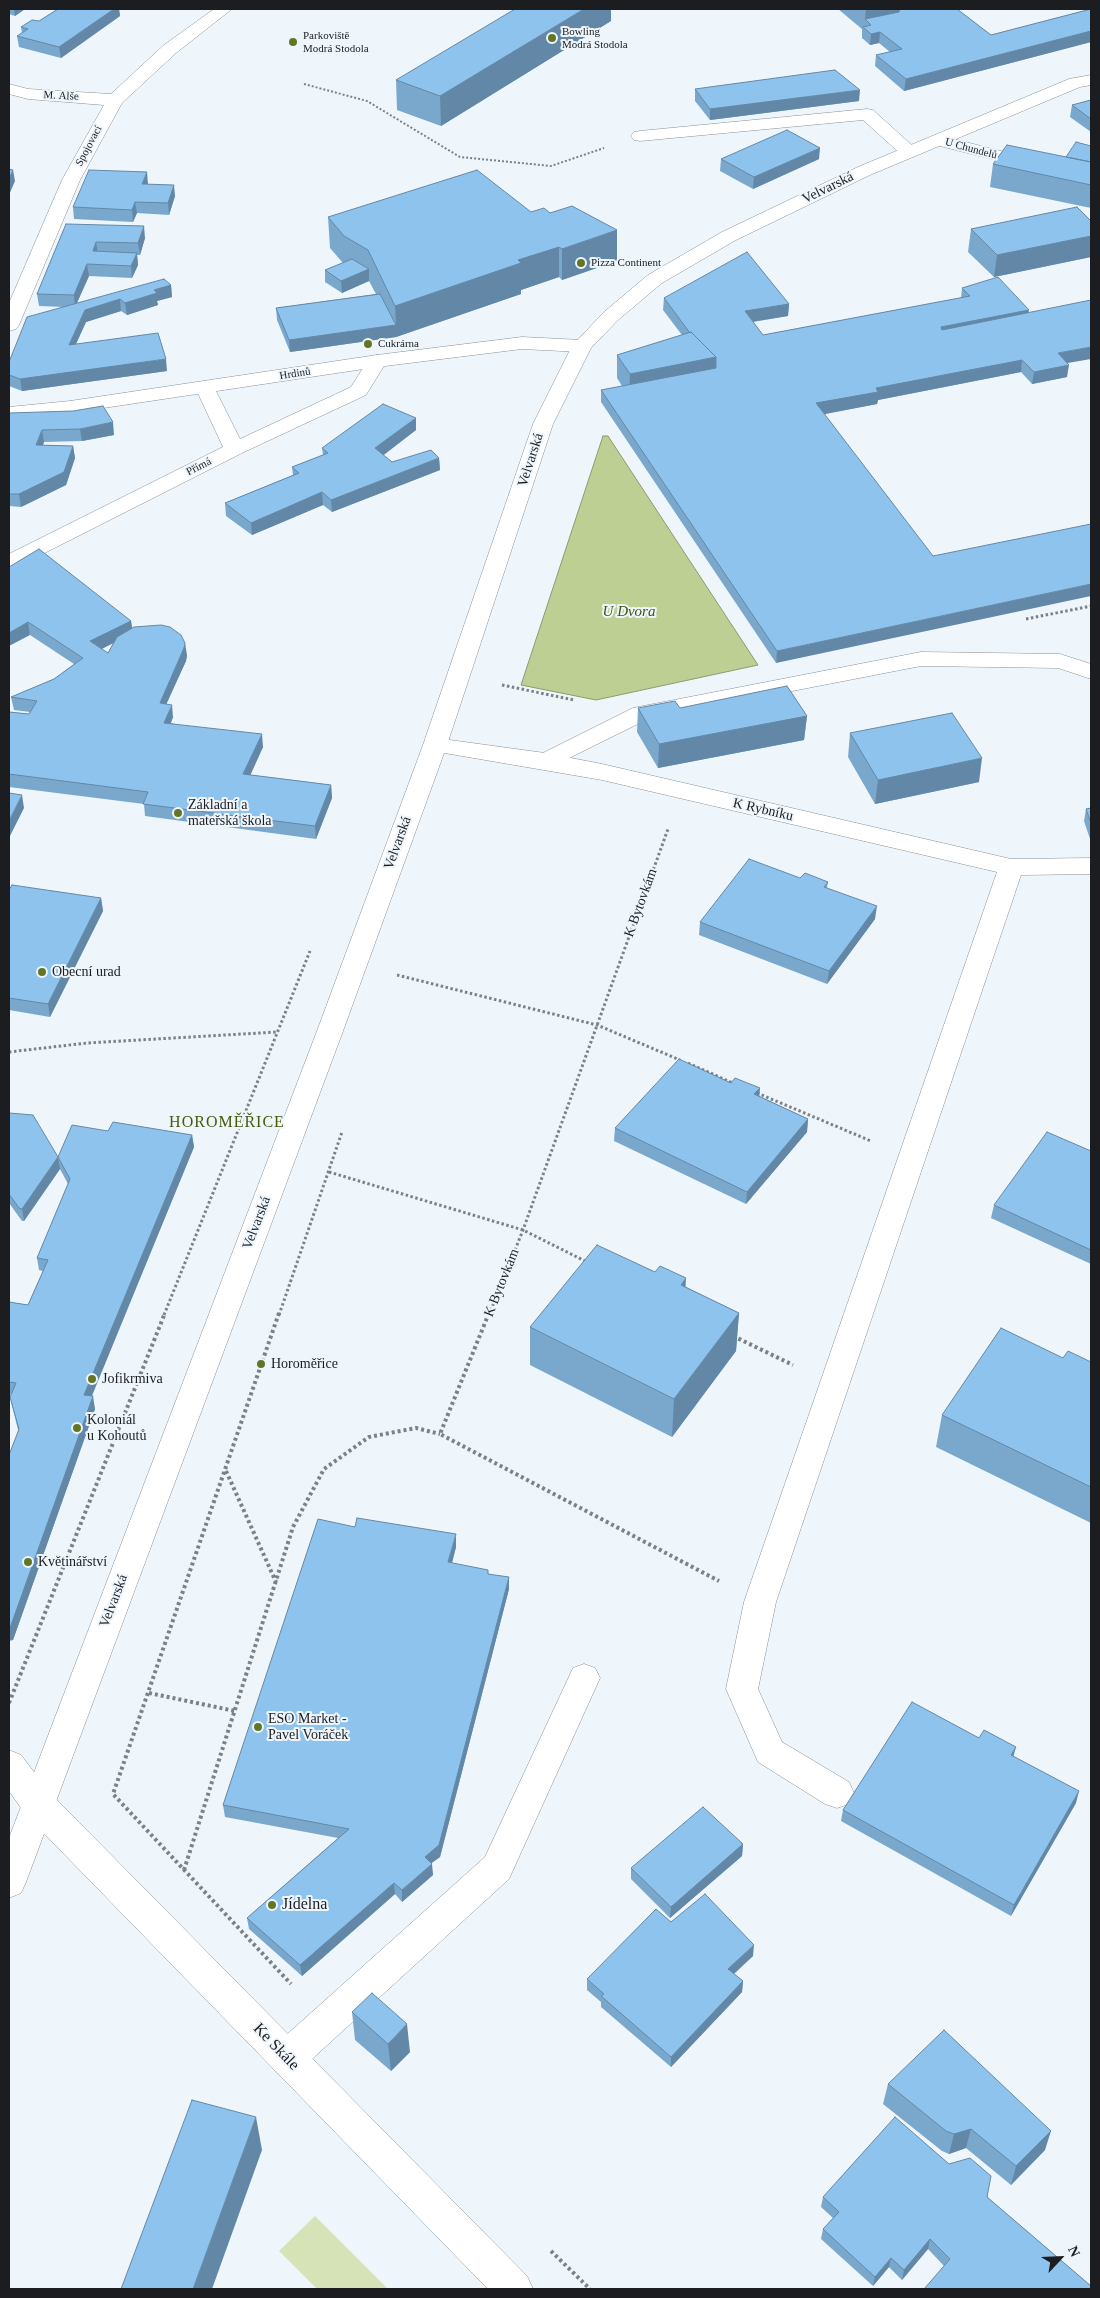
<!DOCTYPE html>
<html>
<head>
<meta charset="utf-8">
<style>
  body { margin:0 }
  #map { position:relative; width:1100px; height:2298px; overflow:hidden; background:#eef6fc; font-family:Georgia,serif }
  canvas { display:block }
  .frame { position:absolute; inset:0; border:10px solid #1b1d20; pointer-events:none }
  .north { position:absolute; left:1035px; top:2233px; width:50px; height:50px; -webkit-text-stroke:4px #eef6fc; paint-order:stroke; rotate:65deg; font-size:14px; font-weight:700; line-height:20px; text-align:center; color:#1b1d20 }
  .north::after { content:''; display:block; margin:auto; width:18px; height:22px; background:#1b1d20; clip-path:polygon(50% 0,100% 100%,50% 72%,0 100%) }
</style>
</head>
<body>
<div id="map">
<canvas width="1100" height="2298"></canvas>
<div class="frame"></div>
<div class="north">N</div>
</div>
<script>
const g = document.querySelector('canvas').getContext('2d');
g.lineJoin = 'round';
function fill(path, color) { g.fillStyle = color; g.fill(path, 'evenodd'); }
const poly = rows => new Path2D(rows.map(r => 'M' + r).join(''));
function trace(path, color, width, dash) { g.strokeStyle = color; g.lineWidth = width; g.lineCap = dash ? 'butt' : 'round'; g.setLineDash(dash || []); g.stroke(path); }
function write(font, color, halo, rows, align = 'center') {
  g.font = font + ' Georgia,serif'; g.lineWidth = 4; g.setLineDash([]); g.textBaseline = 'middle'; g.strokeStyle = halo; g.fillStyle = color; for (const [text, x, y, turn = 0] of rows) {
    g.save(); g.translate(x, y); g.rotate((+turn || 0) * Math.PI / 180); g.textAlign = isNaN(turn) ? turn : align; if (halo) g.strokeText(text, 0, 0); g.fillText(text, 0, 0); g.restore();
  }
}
const green = poly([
  [315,2216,388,2289,317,2289,279,2251]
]);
const water = poly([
  [603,436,608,436,758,665,596,700,521,685,603,436]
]);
const pathFar2 = poly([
  [304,84,367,101,460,157,551,166,604,148]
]);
const pathFar1 = poly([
  [1026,619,1091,606],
  [502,685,574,700],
  [397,975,597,1025,680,1060],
  [9,1052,87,1043,277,1032],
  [688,1063,735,1084],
  [757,1093,871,1141],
  [329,1172,523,1230,587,1262],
  [164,1315,310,951],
  [279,1315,342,1132],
  [489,1315,523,1230,668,829]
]);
const path = poly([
  [279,1313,113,1794,291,1984],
  [489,1313,440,1434,719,1581],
  [733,1336,793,1365],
  [226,1471,276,1582],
  [149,1693,235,1711],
  [9,1703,165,1313],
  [184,1870,293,1527,324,1469,369,1437,416,1428,440,1434],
  [551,2251,590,2289]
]);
const service = poly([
  [867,109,873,110,915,148,918,152,915,156,903,156,863,120,640,141,634,140,631,136,634,132,640,131,867,109],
  [938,135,1091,174,1091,184,932,144,929,140,932,136,938,135],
  [921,652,1060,654,1091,664,1091,679,1058,668,921,666,648,719,553,766,545,769,537,766,533,761,537,756,633,708,921,652],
  [584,1664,595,1668,600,1678,509,1879,300,2070,287,2075,274,2070,269,2058,274,2046,485,1857,573,1668,584,1664]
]);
const minor = poly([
  [214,9,232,9,176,53,122,103,80,180,19,325,16,329,9,331,9,303,62,180,104,105,28,99,9,94,9,84,28,89,111,94,164,45,214,9],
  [377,355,384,357,387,361,366,395,242,453,17,567,9,569,9,554,223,447,195,387,198,383,205,381,212,383,240,439,351,387,370,357,377,355],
  [435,738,545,753,602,764,1011,859,1091,858,1091,874,1021,875,776,1602,758,1689,782,1742,849,1782,854,1793,849,1804,837,1808,825,1804,758,1762,726,1689,744,1602,997,872,602,780,427,750,423,745,427,740,435,738],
  [9,1750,21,1755,50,1793,527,2276,533,2289,488,2289,26,1815,9,1791,9,1750]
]);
const tertiary = poly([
  [522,337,582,340,589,342,592,346,589,350,582,352,522,349,377,367,70,413,9,419,9,407,70,401,377,355,522,337]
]);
const secondary = poly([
  [1091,75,1091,85,1080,87,870,175,736,240,662,283,618,320,591,348,553,424,447,745,343,1031,26,1882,21,1893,9,1898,9,1838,317,1031,423,745,533,424,572,346,604,312,648,275,722,232,858,167,1069,79,1091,75]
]);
const wall = poly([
  [9,9,25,9,15,16,9,14],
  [56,9,119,9,120,16,61,58,19,47,17,36,22,33,21,27,39,21,56,10],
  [838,9,957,9,991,35,1091,9,1091,42,904,91,875,66,876,55,890,52,879,43,870,45,862,38,862,29],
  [611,21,441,126,397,110,396,80],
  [695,89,859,101,710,120,695,101],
  [1091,100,1091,132,1070,117,1072,105],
  [1091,146,1091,208,990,187,993,164,1066,157],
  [721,159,819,159,753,189,720,171],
  [148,184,175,196,169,215,137,213,133,222,74,219,73,207],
  [531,212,550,213,617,261,562,280,559,277,521,290,521,294,396,337,290,352,277,320,276,308,376,294,369,281,342,293,325,282,325,270,343,263,330,248,328,217],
  [1091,221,1091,257,994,277,968,252,971,229],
  [66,224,145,238,140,255,137,255,138,265,132,278,89,276,77,303,171,285,172,297,157,301,158,305,127,315,121,311,86,322,76,344,167,371,22,391,9,386,9,362,65,307,39,306,37,294],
  [962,288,1029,313,1067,363,1067,377,1032,384,1021,372,878,400,877,404,824,414,776,663,601,402,601,390,622,386,617,378,617,355,682,335,663,310,664,298,789,304,788,316,753,322,763,335,961,298],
  [9,413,114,435,82,441,44,442,43,445,73,446,75,458,66,485,21,507,9,506],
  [416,418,416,430,383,455,392,462,439,458,440,470,332,512,323,505,252,535,226,516,225,503,293,475,292,467,323,455,322,448],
  [9,567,131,621,132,628,187,655,186,661,166,704,173,717,171,723,263,747,250,775,331,785,332,798,316,839,145,816,144,804,9,787,9,712,29,714,30,712,14,710,11,697,54,679,74,664,30,635],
  [113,643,108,653,101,649],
  [638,708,680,708,807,716,804,740,658,768,637,732],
  [850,733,979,782,875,804,848,757],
  [1091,808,1091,842,1084,821,1086,809],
  [800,878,828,882,827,888,875,919,827,984,699,935,700,922],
  [9,890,101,898,103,911,50,1017,9,1010],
  [759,1096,808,1119,807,1132,746,1204,614,1141,615,1128],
  [9,1113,58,1157,108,1131,192,1135,194,1147,91,1396,95,1409,13,1640,18,1430,10,1397,11,1394,9,1394,9,1302,28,1305,43,1271,39,1270,37,1258,68,1184,60,1169,24,1221,22,1221,9,1203],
  [1091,1151,1091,1264,991,1218,994,1205],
  [686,1287,739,1313,736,1351,672,1437,530,1365,530,1327],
  [1063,1358,1091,1362,1091,1523,936,1447,942,1415],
  [456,1547,452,1563,488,1574,509,1589,440,1857,431,1863,433,1875,402,1902,395,1894,302,1976,249,1929,247,1918,338,1838,225,1817,223,1805],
  [1013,1757,1076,1803,1011,1916,841,1821,843,1810],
  [743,1844,742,1856,670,1918,631,1879,631,1868],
  [671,1922,753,1956,734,1974,743,1981,742,1992,671,2067,601,2007,601,2002,587,1990,587,1979],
  [352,2012,410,2052,391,2071,355,2040],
  [888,2084,1045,2150,1011,2185,966,2148,949,2154,942,2151,883,2104],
  [823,2197,987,2197,1091,2286,944,2266,928,2249,902,2280,889,2267,873,2286,821,2239,823,2229,833,2218,821,2207]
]);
const shadedWall = poly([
  [14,9,25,9,15,16],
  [114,9,119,9,120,16,61,58,59,47],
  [584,9,611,9,611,21,441,126,440,96],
  [866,9,900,9,898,23,871,25,865,19,864,28],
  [1091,31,1091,42,904,91,906,79],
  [880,32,879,43,870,45,871,34],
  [860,90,859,101,710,120,710,109],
  [820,148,819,159,753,189,754,177],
  [13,170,15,181,9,195,9,179],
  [147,172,148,184,142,184],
  [174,185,175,196,169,215,168,203],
  [135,202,137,213,133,222,132,210],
  [144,226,145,238,140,255,138,243],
  [617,230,617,261,562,280,562,249],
  [1091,236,1091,257,994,277,997,255],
  [96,242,98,254,93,251],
  [559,247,559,277,521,290,521,294,396,337,290,352,289,340,396,325,395,306,518,260],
  [137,253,138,265,132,278,131,266],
  [87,264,89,276,75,307,74,295],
  [369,269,369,281,342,293,341,281],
  [171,285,172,297,157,301,158,305,127,315,125,303,154,290],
  [120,299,121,311,86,322,70,357,69,345,85,310],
  [789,304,788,316,744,323,745,311],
  [1029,310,1027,322,939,339,941,327],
  [1091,347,1091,359,1056,365,1058,353],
  [716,357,715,380,629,397,630,374],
  [166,359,167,371,22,391,20,379],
  [1022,360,1021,372,878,400,877,404,815,416,816,403,876,388],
  [1069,365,1067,377,1032,384,1034,372],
  [416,418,416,430,376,461,375,448],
  [113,422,114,435,82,441,80,429],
  [42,430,44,442,38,457,36,445],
  [73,446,75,458,66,485,21,507,19,494],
  [439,458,440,470,332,512,331,500],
  [322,492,323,505,252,535,251,523],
  [1091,584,1091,596,776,663,777,651],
  [131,621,133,633,92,654,90,641],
  [28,622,30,635,9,646,9,633],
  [185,643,187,655,186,661,161,716,160,703],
  [172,705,173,717,166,735,164,723],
  [807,716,804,740,658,768,659,744],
  [262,734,263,747,245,787,243,774],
  [982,758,979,782,875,804,878,780],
  [331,785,332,798,316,839,315,826],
  [22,795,24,808,9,838,9,821],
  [101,898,103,911,50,1017,48,1004],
  [877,906,875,919,827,984,829,971],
  [760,1088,759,1101,754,1094],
  [808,1119,807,1132,746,1204,747,1192],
  [192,1135,194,1147,87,1408,84,1395],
  [58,1157,60,1169,24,1221,22,1209],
  [686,1278,684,1317,681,1285],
  [739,1313,736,1351,672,1437,674,1399],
  [93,1396,95,1409,13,1640,9,1641,9,1628],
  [456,1534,456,1547,449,1574,448,1562],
  [509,1577,509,1589,440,1857,425,1868,425,1857],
  [1016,1747,1013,1758,1011,1755],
  [1079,1791,1076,1803,1011,1916,1014,1905],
  [743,1844,742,1856,670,1918,671,1907],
  [432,1864,433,1875,402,1902,402,1890],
  [394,1883,395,1894,302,1976,300,1965],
  [754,1945,753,1956,727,1980,728,1969],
  [743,1981,742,1992,671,2067,671,2057],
  [407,2024,410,2052,391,2071,388,2044],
  [256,2117,262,2150,212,2289,193,2289],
  [971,2129,966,2148,949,2154,954,2134],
  [1051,2131,1045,2150,1011,2185,1016,2166],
  [930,2239,928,2249,902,2280,904,2270],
  [891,2258,889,2267,873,2286,875,2277]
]);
const building = poly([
  [58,9,114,9,59,47,17,36,28,29,21,27,32,20,39,21,58,9],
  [515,9,584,9,440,96,396,80,515,9],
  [900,9,957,9,991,35,1091,9,1091,31,906,79,876,55,902,49,880,32,871,34,863,27,871,25,865,19,899,12,900,9],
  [835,70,860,90,710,109,695,89,835,70],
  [1091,100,1091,119,1072,105,1091,100],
  [787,130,820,148,754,177,721,159,787,130],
  [1076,142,1091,146,1091,162,1066,157,1076,142],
  [1007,145,1091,162,1091,185,993,164,1007,145],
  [9,169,13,170,9,179,9,169],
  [89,170,147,172,142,184,174,185,168,203,135,202,132,210,73,207,89,170],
  [477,170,531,212,544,208,550,213,572,206,617,230,562,249,559,247,518,260,521,263,395,306,368,250,344,236,328,217,477,170],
  [1077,207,1091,221,1091,236,997,255,971,229,1077,207],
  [66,224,144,226,138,243,96,242,93,251,137,253,131,266,87,264,74,295,37,294,66,224],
  [747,252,789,304,745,311,763,335,970,296,962,288,998,277,1029,310,941,327,942,330,1091,300,1091,347,1058,353,1069,365,1034,372,1022,360,876,388,878,392,816,403,933,556,1091,524,1091,584,777,651,601,390,716,368,716,357,691,332,690,333,664,298,747,252],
  [352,259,369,269,341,281,325,270,352,259],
  [164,279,171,285,154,290,157,293,125,303,120,299,85,310,69,345,158,333,166,359,20,379,9,375,9,362,27,317,164,279],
  [380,294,396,325,289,340,276,308,380,294],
  [691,332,716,357,630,374,617,355,691,332],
  [383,404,416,418,375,448,392,462,431,450,439,458,331,500,322,492,251,523,225,503,299,473,292,467,328,453,322,448,383,404],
  [103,406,113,422,80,429,42,430,36,445,73,446,64,472,19,494,9,494,9,413,73,411,103,406],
  [39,549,131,621,90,641,108,653,117,637,134,627,161,625,170,627,181,635,185,643,184,648,160,703,172,705,164,723,262,734,243,774,331,785,315,826,143,804,148,792,9,774,9,712,29,714,37,701,11,697,54,679,83,658,28,622,9,633,9,567,39,549],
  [787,686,807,716,659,744,638,708,675,701,680,708,787,686],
  [952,713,982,758,878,780,850,733,952,713],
  [9,793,22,795,9,821,9,793],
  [1091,808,1091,823,1086,809,1091,808],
  [749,859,800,878,805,873,828,882,824,887,877,906,829,971,700,922,749,859],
  [12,885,101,898,48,1004,9,998,9,890,12,885],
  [679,1059,731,1083,735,1078,760,1088,754,1094,808,1119,747,1192,615,1128,679,1059],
  [9,1113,33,1115,58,1157,72,1125,108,1131,113,1122,192,1135,84,1395,93,1396,10,1628,9,1628,9,1455,19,1429,10,1397,16,1383,9,1382,9,1302,28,1305,48,1260,37,1258,70,1179,58,1157,22,1209,19,1208,9,1194,9,1113],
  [1047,1132,1091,1151,1091,1250,994,1205,1047,1132],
  [597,1245,655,1272,660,1266,686,1278,681,1285,739,1313,674,1399,530,1327,597,1245],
  [1001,1328,1063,1358,1068,1351,1091,1362,1091,1487,942,1415,1001,1328],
  [357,1518,456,1534,448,1562,488,1570,488,1574,509,1577,439,1845,425,1857,432,1864,402,1890,394,1883,300,1965,247,1918,349,1829,223,1805,318,1519,355,1527,357,1518],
  [912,1702,979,1738,984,1730,1016,1747,1011,1755,1079,1791,1014,1905,843,1810,912,1702],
  [703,1807,743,1844,671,1907,631,1868,703,1807],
  [705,1894,754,1945,728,1969,743,1981,671,2057,601,1996,604,1994,587,1979,656,1909,671,1922,705,1894],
  [372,1993,407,2024,388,2044,352,2012,372,1993],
  [944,2030,1051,2131,1016,2166,971,2129,954,2134,946,2131,888,2084,944,2030],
  [192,2100,256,2117,193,2289,121,2289,192,2100],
  [895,2117,949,2164,970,2158,991,2176,987,2197,1091,2286,1091,2289,924,2289,950,2259,930,2239,904,2270,891,2258,875,2277,823,2229,839,2212,823,2197,895,2117]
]);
const markers = [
  [552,38,5,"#637626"],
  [293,42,5,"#637626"],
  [581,263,5,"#637626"],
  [368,344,5,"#637626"],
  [178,813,5,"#637626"],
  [42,972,5,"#637626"],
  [261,1364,5,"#637626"],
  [92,1379,5,"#637626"],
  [77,1428,5,"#637626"],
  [28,1562,5,"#637626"],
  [258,1727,5,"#637626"],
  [272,1905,5,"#637626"]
];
const farPoinames = [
  ["Bowling",562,32],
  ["Modrá Stodola",562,45],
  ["Parkoviště",303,36],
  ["Modrá Stodola",303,49],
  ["Pizza Continent",591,263],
  ["Cukrárna",378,344]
];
const farStreetnames = [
  ["M. Alše",61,96,3],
  ["Spojovací",89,146,-62],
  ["U Chundelů",971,149,15],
  ["Hrdinů",295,374,-9],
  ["Přímá",199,467,-27]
];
const streetNames = [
  ["Velvarská",828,188,-26],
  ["Velvarská",531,460,-72],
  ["K Rybníku",763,810,13],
  ["Velvarská",398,843,-70],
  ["K Bytovkám",641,903,-70],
  ["Velvarská",257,1223,-69],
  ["K Bytovkám",502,1283,-68],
  ["Velvarská",114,1601,-69]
];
const poiNames = [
  ["Základní a",188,805],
  ["mateřská škola",188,821],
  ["Obecní urad",52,972],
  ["Horoměřice",271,1364],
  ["Jofikrmiva",102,1379],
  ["Koloniál",87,1420],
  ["u Kohoutů",87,1436],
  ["Květinářství",38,1562],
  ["ESO Market -",268,1719],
  ["Pavel Voráček",268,1735]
];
const waterNames = [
  ["U Dvora",629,612]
];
const quarterNames = [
  ["HOROMĚŘICE",227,1123]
];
const nearPoinames = [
  ["Jídelna",282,1905]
];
const nearStreetnames = [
  ["Ke Skále",276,2047,46]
];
fill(green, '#d5e3b7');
fill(water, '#becf93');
trace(water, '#8d9a70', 1);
trace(service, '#899096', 1);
trace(minor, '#899096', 1);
trace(tertiary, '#899096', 1);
trace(secondary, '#899096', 1);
trace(pathFar2, '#7d8186', 2, [2, 2]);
trace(pathFar1, '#7d8186', 3, [2.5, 2.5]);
trace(path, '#7d8186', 4, [3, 3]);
fill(service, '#fff');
fill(minor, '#fff');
fill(tertiary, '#fff');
fill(secondary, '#fff');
fill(wall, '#7aa8cd');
fill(shadedWall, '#6388a7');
fill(building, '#8ec3ee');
trace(building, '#6388a7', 1);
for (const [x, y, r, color] of markers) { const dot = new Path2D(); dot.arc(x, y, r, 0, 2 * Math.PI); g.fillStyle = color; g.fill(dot); trace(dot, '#eef6fc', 2); }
write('11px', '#1b1d20', '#eef6fc', farPoinames, 'left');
write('11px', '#1b1d20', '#eef6fc', farStreetnames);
write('14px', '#1b1d20', '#eef6fc', streetNames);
write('14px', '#1b1d20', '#eef6fc', poiNames, 'left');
write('italic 15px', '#445310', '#eef6fc', waterNames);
g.letterSpacing = '1px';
write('16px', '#495909', '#eef6fc', quarterNames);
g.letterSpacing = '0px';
write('16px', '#1b1d20', '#eef6fc', nearPoinames, 'left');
write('16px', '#1b1d20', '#eef6fc', nearStreetnames);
</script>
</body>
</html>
